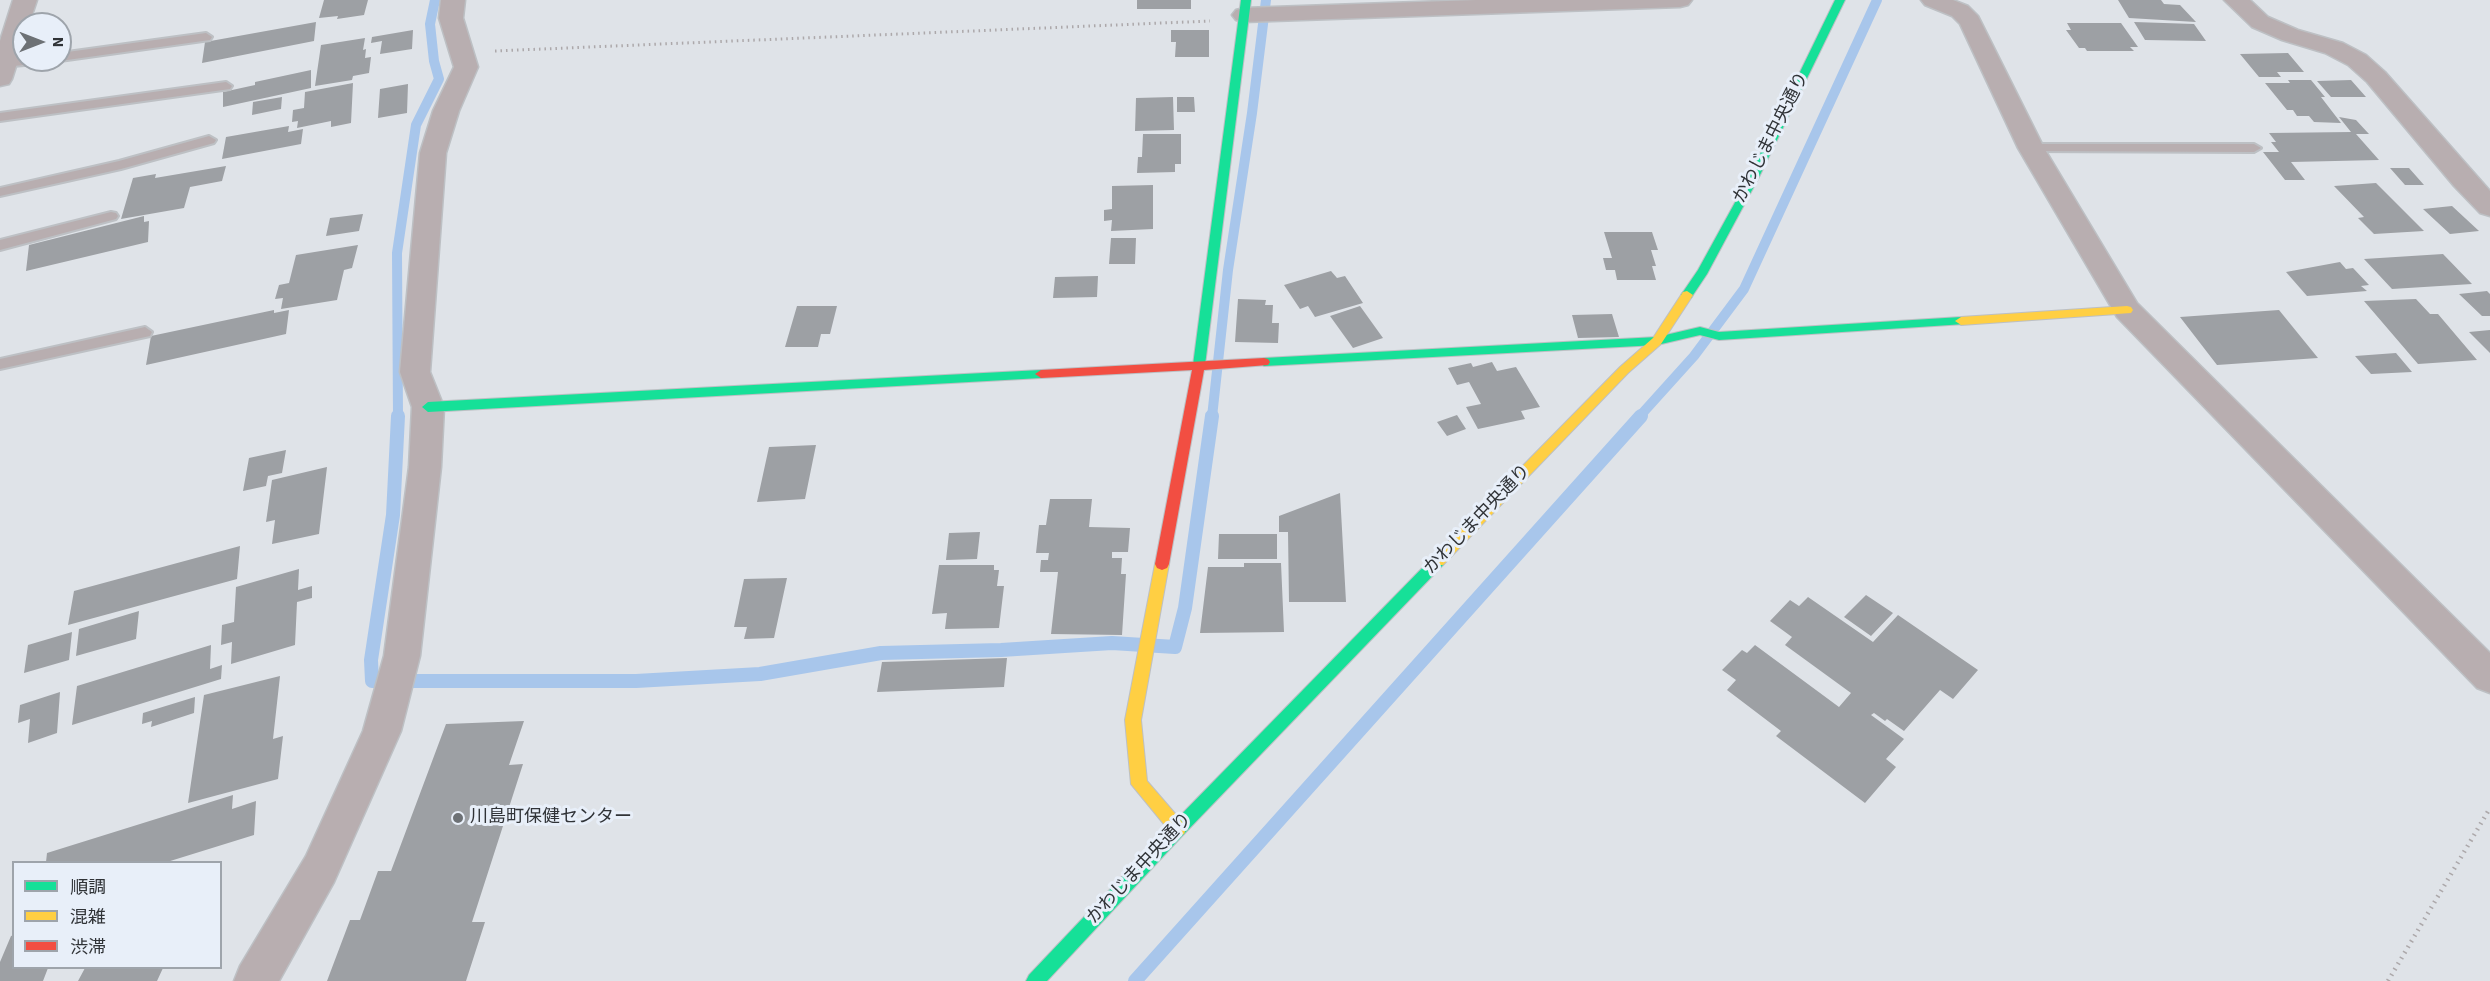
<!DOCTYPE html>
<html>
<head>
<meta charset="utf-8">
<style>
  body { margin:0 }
  #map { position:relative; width:2490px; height:981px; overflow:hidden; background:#dfe3e8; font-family:"Source Sans 3","Noto Sans JP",sans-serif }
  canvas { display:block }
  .legend { position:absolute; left:12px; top:861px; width:210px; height:108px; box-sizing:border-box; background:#e8eff9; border:2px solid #9ea4ab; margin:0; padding:8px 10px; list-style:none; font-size:18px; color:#303337 }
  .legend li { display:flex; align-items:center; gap:12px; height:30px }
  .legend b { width:30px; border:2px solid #9ea4ab }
  .north { position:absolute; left:12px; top:12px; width:60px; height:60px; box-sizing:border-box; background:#e8eff9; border:2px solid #9ea4ab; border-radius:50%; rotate:90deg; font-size:16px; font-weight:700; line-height:24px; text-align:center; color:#303337 }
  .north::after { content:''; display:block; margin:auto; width:21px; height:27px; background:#6d7175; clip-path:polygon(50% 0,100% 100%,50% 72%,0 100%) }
</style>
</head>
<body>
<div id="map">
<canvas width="2490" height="981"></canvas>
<ul class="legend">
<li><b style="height:8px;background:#16e098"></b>順調</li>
<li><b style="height:8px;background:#ffcf43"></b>混雑</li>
<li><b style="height:8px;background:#f24e42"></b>渋滞</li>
</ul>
<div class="north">N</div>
</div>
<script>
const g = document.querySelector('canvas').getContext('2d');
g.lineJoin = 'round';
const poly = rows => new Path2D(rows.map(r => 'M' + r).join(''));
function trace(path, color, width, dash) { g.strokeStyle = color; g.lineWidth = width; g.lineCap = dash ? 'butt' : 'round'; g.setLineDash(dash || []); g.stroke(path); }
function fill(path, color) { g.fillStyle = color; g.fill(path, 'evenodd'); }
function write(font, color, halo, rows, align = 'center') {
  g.font = font + ' "Source Sans 3","Noto Sans JP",sans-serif'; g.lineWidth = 6; g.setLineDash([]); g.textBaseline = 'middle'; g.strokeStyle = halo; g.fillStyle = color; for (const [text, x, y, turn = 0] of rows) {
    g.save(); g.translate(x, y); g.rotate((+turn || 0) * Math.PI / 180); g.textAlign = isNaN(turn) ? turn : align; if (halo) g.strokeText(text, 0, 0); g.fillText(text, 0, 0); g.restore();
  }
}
const streamFar1 = poly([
  [398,417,397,253,416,125,439,79,434,61,430,24,435,0],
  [1212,417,1228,270,1252,113,1266,0],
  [1639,417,1694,356,1744,289,1877,0]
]);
const stream = poly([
  [398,416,393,515,371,660,372,681,636,681,760,674,881,653,1001,650,1112,643,1175,647,1185,608,1212,416],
  [1135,981,1641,416]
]);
const building = poly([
  [324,0,368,0,364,15,337,19,338,16,319,18],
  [1137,0,1191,0,1191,9,1137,9],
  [2118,0,2161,0,2164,4,2180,5,2196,22,2129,18],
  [316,22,314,41,202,63,205,42],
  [2134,22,2194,24,2206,41,2145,40],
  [2067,23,2121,23,2138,47,2130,47,2134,51,2087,51,2085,48,2079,48,2066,30,2071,30],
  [413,30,412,49,380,54,382,41,371,43,372,37],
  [1171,30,1209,30,1209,57,1175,57,1176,42,1171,42],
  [365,38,363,50,366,49,365,58,371,57,369,73,353,76,352,80,315,86,321,45],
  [2288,53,2304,72,2277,72,2281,77,2259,77,2240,54],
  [311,70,311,88,223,107,223,92,255,85,255,82],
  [2288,80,2311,80,2325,97,2321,97,2341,123,2314,122,2309,116,2297,116,2293,110,2287,110,2265,83,2290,83],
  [2351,80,2366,97,2331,97,2317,81],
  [353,83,351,123,331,127,331,121,297,128,298,121,292,122,293,110,304,108,305,92],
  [408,84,407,113,378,118,380,89],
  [282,97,281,109,252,115,253,102],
  [1173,97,1174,130,1135,131,1136,98],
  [1177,97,1194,97,1195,112,1177,112],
  [2339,117,2356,120,2369,134,2356,134,2379,160,2291,162,2305,180,2285,180,2263,152,2279,152,2271,142,2276,142,2269,133,2351,132],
  [289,126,288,132,303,129,301,144,222,159,226,137],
  [1143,134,1181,134,1181,164,1175,164,1175,172,1137,173,1138,157,1142,157],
  [226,166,222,181,190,187,184,208,121,219,133,178,156,174,155,178],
  [2390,168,2409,168,2424,185,2405,185],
  [2376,183,2424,231,2374,234,2358,218,2364,217,2334,186],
  [1153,185,1153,229,1111,231,1112,220,1104,221,1104,210,1112,209,1112,186],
  [2452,206,2479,231,2450,234,2423,209],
  [363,214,359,231,326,236,330,218],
  [144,216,144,222,149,221,148,242,26,271,29,245],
  [1604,232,1652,232,1658,250,1651,250,1656,266,1652,266,1656,280,1617,280,1615,270,1606,270,1603,258,1612,258],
  [1111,238,1136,238,1135,264,1109,264],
  [358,245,352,268,344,270,337,300,281,309,283,298,275,299,279,285,289,283,296,255],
  [2443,254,2472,284,2392,289,2364,259],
  [2340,262,2346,269,2353,268,2369,285,2361,286,2367,291,2307,296,2286,272],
  [1331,271,1337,278,1345,276,1363,303,1315,317,1308,306,1300,309,1284,285],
  [1098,276,1097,297,1053,298,1055,277],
  [2487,291,2490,294,2490,316,2482,316,2459,294],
  [1238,299,1266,300,1265,305,1273,305,1272,323,1279,323,1278,343,1235,342],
  [2416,299,2430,314,2438,314,2477,360,2418,364,2364,301],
  [797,306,837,306,830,334,821,334,818,347,785,347],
  [1360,306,1383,338,1353,348,1330,316],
  [274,310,274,313,289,310,286,334,146,365,151,336],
  [2279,310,2318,358,2217,365,2180,317],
  [1612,314,1619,337,1578,338,1572,315],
  [2490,330,2490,353,2469,332],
  [2396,353,2412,372,2371,374,2355,356],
  [1492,362,1497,371,1516,367,1540,407,1521,411,1525,419,1478,429,1466,407,1481,404,1469,382,1457,385,1448,368,1471,363,1473,367],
  [1457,415,1466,429,1447,436,1437,422],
  [816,445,805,499,757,502,769,447],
  [286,450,282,473,268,476,266,486,243,491,249,458],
  [327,467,319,534,272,544,275,520,266,522,272,480],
  [1340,493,1346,602,1289,602,1288,532,1279,532,1279,516],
  [1050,499,1092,499,1089,527,1130,528,1128,552,1112,552,1112,558,1122,558,1121,574,1126,574,1122,635,1051,634,1058,572,1040,572,1041,560,1048,560,1049,553,1036,553,1039,525,1046,525],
  [980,532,977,559,946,560,949,533],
  [1219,534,1277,534,1277,559,1218,559],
  [240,546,237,579,68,625,74,591],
  [1244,563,1281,563,1284,632,1200,633,1208,567,1244,567],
  [939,565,994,565,994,570,999,570,997,586,1004,586,999,628,945,629,947,613,932,614],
  [299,569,298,590,312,586,312,598,297,602,295,645,231,664,232,642,221,645,222,625,234,622,236,587],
  [787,578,774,638,744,639,747,627,734,627,744,579],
  [1866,595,1893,613,1871,636,1844,617],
  [1808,597,1873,642,1898,615,1978,670,1953,699,1940,690,1904,731,1887,719,1885,721,1874,713,1871,715,1904,739,1886,759,1896,767,1865,803,1776,736,1781,731,1727,690,1736,680,1722,670,1742,650,1747,653,1755,645,1839,707,1851,693,1785,645,1792,637,1770,621,1790,600,1799,606],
  [139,611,136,639,76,656,79,629],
  [72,632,69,660,24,673,28,645],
  [211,645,210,669,222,665,221,679,72,725,77,686],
  [1007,658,1004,687,877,692,882,662],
  [280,676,273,739,283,736,278,779,188,803,204,695],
  [60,692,57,733,28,743,30,719,18,723,20,705],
  [195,697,194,713,151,727,152,721,142,724,143,713],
  [524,721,509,765,523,764,472,922,485,922,466,981,327,981,350,920,360,920,378,871,391,871,446,724],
  [233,795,232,809,256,801,254,835,167,862,46,862,47,853],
  [14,935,14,968,48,968,43,981,0,981,0,962,11,936],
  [85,968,163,968,157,981,78,981]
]);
const pathFar1 = poly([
  [495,51,1210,21]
]);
const path = poly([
  [2388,981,2490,808]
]);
const lane = poly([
  [206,33,212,37,210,40,60,61,57,60,60,60,60,53,206,33],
  [24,58,24,60,43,60,37,64,0,67,0,61,24,58],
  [226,82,232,86,230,89,0,121,0,113,226,82],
  [209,136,216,140,214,143,121,169,0,196,0,188,119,161,209,136],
  [2031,144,2254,144,2261,148,2254,152,2026,151,2024,148,2026,145,2031,144],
  [111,212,116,213,118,216,116,219,0,250,0,240,111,212],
  [145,327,152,332,150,336,0,369,0,359,145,327]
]);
const street = poly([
  [13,0,37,0,29,24,24,24,24,41,12,79,9,84,0,86,0,41,13,0],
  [441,0,465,0,463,18,478,67,459,111,446,153,430,372,444,407,441,467,420,656,401,731,334,882,279,981,234,981,240,966,306,856,363,731,384,656,409,467,412,407,400,372,420,153,433,111,454,67,439,18,441,0],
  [1476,0,1692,0,1688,5,1680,7,1244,22,1236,20,1232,15,1236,10,1244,8,1476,0],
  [1921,0,1953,0,1968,6,1978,16,2044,148,2137,303,2490,653,2490,693,2477,688,2117,317,2018,148,1960,24,1952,16,1925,5,1921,0],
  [2224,0,2250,0,2268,17,2298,30,2343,43,2366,55,2385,72,2490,191,2490,216,2480,213,2454,186,2367,82,2348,65,2325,53,2282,40,2252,27,2224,0]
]);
const fast = poly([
  [1241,0,1251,0,1205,365,1199,369,1193,365,1241,0],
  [1835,0,1845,0,1759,177,1707,274,1691,298,1683,298,1681,295,1698,270,1749,177,1835,0],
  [1961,317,1965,318,1967,321,1965,324,1719,340,1700,335,1657,345,1264,366,1258,362,1264,358,1657,337,1700,327,1719,332,1961,317],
  [1041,370,1047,374,1041,378,428,412,422,407,428,402,1041,370],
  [1438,555,1443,557,1445,561,1443,565,1184,834,1047,981,1026,981,1029,975,1172,824,1433,557,1438,555]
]);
const slow = poly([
  [1687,291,1693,295,1661,344,1628,373,1443,565,1433,565,1431,561,1433,557,1620,367,1653,338,1683,292,1687,291],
  [2127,306,2131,307,2133,310,2131,313,1961,325,1955,321,1961,317,2127,306],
  [1162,558,1167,560,1169,564,1141,720,1147,781,1184,824,1186,829,1184,834,1178,836,1172,834,1131,784,1125,720,1155,564,1157,560,1162,558]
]);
const jam = poly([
  [1264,358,1268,359,1270,362,1268,365,1204,370,1169,564,1167,568,1162,570,1157,568,1155,564,1192,370,1041,378,1035,374,1041,370,1264,358]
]);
const markers = [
  [458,818,6,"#6d7175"]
];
const streetNames = [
  ["かわじま中央通り",1772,138,-63],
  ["かわじま中央通り",1478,520,-46],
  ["かわじま中央通り",1140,869,-47]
];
const poiNames = [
  ["川島町保健センター",470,818]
];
trace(streamFar1, '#a8c6eb', 10);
trace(stream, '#a8c6eb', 14);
fill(building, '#9da0a4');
trace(lane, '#bdc0c4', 4);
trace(street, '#bdc0c4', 3);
trace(fast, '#bdc0c4', 2);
trace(slow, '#bdc0c4', 2);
trace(jam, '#bdc0c4', 2);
trace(pathFar1, '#aca8aa', 3, [1.5, 4]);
trace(path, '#aca8aa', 4.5, [1.5, 5]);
fill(lane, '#b8aeb0');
fill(street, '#b8aeb0');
fill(fast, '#16e098');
fill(slow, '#ffcf43');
fill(jam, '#f24e42');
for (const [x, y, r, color] of markers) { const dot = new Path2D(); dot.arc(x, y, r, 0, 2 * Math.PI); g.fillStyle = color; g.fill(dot); trace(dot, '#e8eff9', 2); }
write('18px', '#303337', '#e8eff9', streetNames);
write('18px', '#303337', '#e8eff9', poiNames, 'left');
</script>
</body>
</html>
